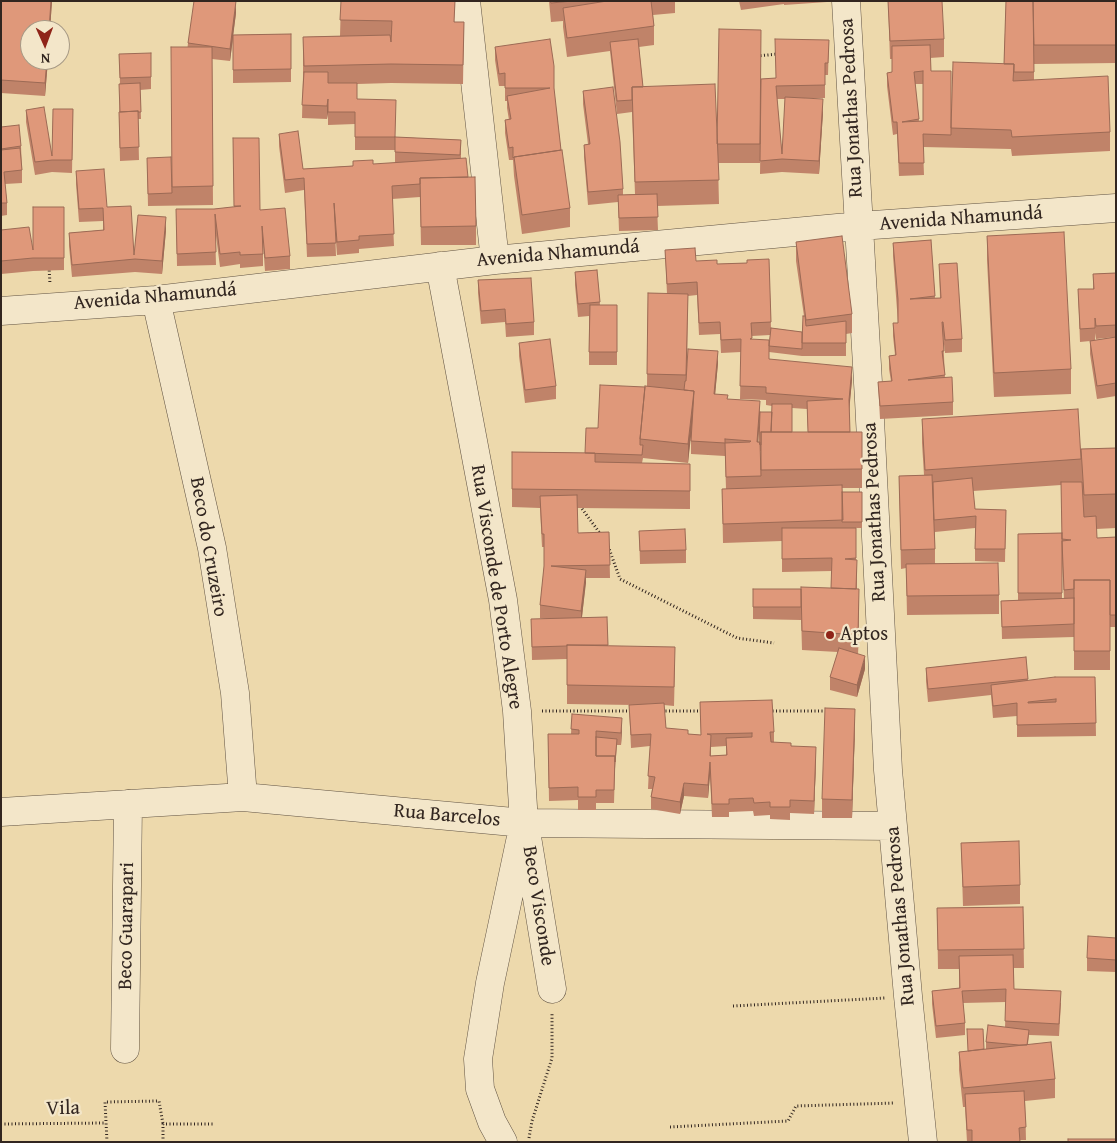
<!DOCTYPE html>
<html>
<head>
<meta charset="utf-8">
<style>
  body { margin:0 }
  #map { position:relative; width:1117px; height:1143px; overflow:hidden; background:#edd9ac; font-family:"Gentium Book Plus",serif }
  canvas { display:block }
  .frame { position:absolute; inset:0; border:2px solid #322620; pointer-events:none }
  .north { position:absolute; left:20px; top:20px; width:50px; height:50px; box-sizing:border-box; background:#f3e6c9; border:1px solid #a69985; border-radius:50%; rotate:178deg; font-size:14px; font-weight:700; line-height:20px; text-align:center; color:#322620 }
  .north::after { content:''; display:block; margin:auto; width:18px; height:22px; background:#8f2418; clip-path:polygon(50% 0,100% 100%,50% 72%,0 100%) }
</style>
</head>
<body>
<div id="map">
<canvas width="1117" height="1143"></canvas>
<div class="frame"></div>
<div class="north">N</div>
</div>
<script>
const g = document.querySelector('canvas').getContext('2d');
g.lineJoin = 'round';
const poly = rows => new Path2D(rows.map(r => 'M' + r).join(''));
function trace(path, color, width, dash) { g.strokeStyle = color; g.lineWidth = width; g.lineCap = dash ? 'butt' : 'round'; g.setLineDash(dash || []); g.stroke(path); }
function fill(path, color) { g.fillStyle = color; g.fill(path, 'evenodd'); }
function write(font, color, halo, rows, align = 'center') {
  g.font = font + ' "Gentium Book Plus",serif'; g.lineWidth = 4.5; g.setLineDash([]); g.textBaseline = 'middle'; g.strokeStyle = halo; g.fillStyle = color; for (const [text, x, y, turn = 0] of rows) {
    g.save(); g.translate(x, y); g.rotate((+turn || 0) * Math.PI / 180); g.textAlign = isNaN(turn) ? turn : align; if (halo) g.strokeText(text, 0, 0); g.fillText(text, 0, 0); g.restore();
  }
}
const path = poly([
  [757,56,778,54],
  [49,267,50,284],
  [580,506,602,536],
  [607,543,620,579,737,638,774,643],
  [542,711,633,711],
  [662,711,703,711],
  [769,711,828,711],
  [733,1006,885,998],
  [1,1124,106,1123],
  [670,1127,788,1121,796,1106,895,1103],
  [529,1138,532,1121,552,1058,552,1012],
  [107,1142,105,1102,159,1101,163,1124],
  [163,1142,163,1124,214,1124]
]);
const minor = poly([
  [466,1,495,260],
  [846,1,869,400,888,770,908,996,923,1142],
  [440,266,503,600,517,711,524,823,490,983,478,1059,480,1089,492,1122,503,1142],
  [156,300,212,548,235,693,243,797],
  [1,311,156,300,495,260,859,226,1116,208],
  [1,812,243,797,524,823,893,826],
  [527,837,552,989],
  [125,1049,128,804]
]);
const wall = poly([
  [1,1,52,1,50,30,30,30,48,60,45,96,1,93],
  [341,1,455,1,454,22,464,22,463,84,391,83,357,84,357,99,395,137,461,140,461,158,468,177,476,226,476,245,421,245,420,197,392,199,394,246,359,249,359,253,337,255,335,228,336,256,307,257,304,190,285,193,279,146,279,134,303,169,395,163,395,150,355,150,355,124,328,125,328,112,327,119,302,118,303,76,303,37,340,36],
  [549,1,675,1,675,13,653,15,654,26,654,45,639,47,643,87,717,140,761,79,776,78,829,40,828,75,825,75,825,98,804,98,823,112,819,174,782,172,760,174,761,106,760,163,718,163,719,204,657,206,658,230,619,231,618,202,588,205,584,157,584,145,588,144,583,104,583,91,623,189,623,195,635,194,632,112,617,114,610,51,567,57,563,27,563,21,551,22],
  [777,99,785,99,782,154],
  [739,1,827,1,827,2,784,5,784,4,741,10],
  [888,1,944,39,944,57,930,58,931,71,951,127,1004,64,1006,1,1116,1,1116,63,1034,64,1034,80,1110,132,1110,151,1012,156,1011,149,923,147,924,175,899,176,897,134,893,135,887,86,887,73,892,72,892,59,890,59],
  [915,84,923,84,923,121,919,121],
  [236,13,233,35,291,34,291,82,233,83,233,39,230,61,212,59,213,205,148,206,147,158,172,188,188,43],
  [495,47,554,90,561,150,570,208,570,227,522,234,514,176,513,160,509,160,505,133,505,120,509,120,507,108,507,101,505,101,505,86,499,86,495,60],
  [119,54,151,77,151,89,140,90,141,119,138,119,139,160,120,161,119,124,120,84],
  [73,109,72,173,52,172,35,175,26,122,26,110,52,156],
  [1,127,21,146,22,170,22,183,5,184,7,203,7,215,1,216],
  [233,138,260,210,290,256,290,269,265,271,263,243,263,266,240,268,240,264,220,267,215,228,216,265,177,266,176,209,214,209,234,207],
  [76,171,107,207,134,255,166,230,162,274,135,272,72,277,69,246,69,233,103,230,103,221,79,222,76,184],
  [64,207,64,270,33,271,1,274,1,230,33,250],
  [987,236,1071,369,1071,394,994,397,987,260],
  [931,240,935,298,940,298,939,264,962,339,962,352,945,353,943,335,945,378,953,402,953,415,880,419,878,382,891,381,889,369,889,356,895,355,893,336,893,323,898,323,893,256,893,243],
  [796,242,852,314,852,333,846,334,846,356,802,356,769,352,769,359,852,380,849,409,850,432,862,432,862,488,842,488,842,492,862,492,862,528,856,528,856,560,857,572,857,589,859,608,858,654,855,653,865,669,857,697,830,690,830,677,838,652,802,650,801,614,801,620,753,619,753,589,801,589,831,588,832,571,782,572,782,541,723,543,722,489,726,489,725,456,691,454,691,430,688,463,643,458,642,463,690,464,690,509,577,508,578,533,609,532,610,578,586,578,582,618,607,617,608,646,675,665,674,706,664,705,666,728,688,734,701,735,700,702,774,732,774,743,791,746,816,760,814,814,790,813,790,820,770,819,770,815,754,816,753,811,729,812,729,817,712,817,710,775,708,798,684,796,680,814,651,809,651,797,652,789,648,789,650,746,631,748,629,705,633,705,567,704,567,659,532,660,531,619,546,619,540,618,540,605,544,568,544,547,542,547,540,508,512,507,512,452,585,453,598,428,645,387,647,386,648,293,667,294,665,250,696,261,717,264,747,263,769,259,771,328,802,332,804,316,796,261],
  [697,295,699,335,720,334,721,353,741,352,740,399,766,400,766,405,772,406,772,412,760,412,715,394,718,363,687,369,688,296],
  [770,335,769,346,752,339,752,336],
  [792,408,807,409,808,432,792,432],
  [760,420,759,442,758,442],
  [760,451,761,451,761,474],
  [726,746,726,755,711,756,711,747],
  [597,270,600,305,617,305,617,365,589,365,589,316,578,317,575,285,575,272],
  [1116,273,1116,396,1097,399,1090,354,1090,341,1080,342,1078,289,1093,289,1093,274],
  [1095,333,1096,339,1115,337,1095,340],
  [478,280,534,322,534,335,506,337,505,322,481,324,478,293],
  [519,343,556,386,556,399,525,403,519,356],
  [922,419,1081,459,1081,482,1081,449,1116,448,1116,528,1096,529,1097,538,1116,537,1116,627,1110,627,1110,599,1110,670,1074,670,1074,637,1002,639,1001,601,1018,600,1018,534,1062,533,1061,485,973,491,975,509,1006,510,1005,562,975,561,975,528,935,532,935,563,999,595,999,614,907,615,906,568,901,569,899,476,924,475,922,443],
  [1062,557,1064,599,1062,599],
  [639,531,686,550,686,563,640,564],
  [1026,657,1028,681,1095,677,1096,736,1017,737,1017,716,993,718,991,695,928,702,926,681,926,668],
  [572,714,622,730,621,745,617,745,615,769,614,803,596,803,596,810,578,810,578,800,549,801,548,734,571,734],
  [855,728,852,818,822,818,822,799],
  [961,843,1020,885,1020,904,963,906],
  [1023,907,1024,968,1014,968,1014,989,1061,1003,1059,1036,1029,1035,1028,1044,1055,1079,1055,1098,1025,1101,1026,1140,1020,1140,1020,1142,967,1142,965,1107,963,1107,959,1070,959,1052,986,1049,986,1042,1005,1027,1006,1002,963,1003,965,1023,965,1035,936,1038,932,1004,932,991,959,988,959,969,938,969,937,908],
  [1116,938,1116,972,1087,971,1087,958]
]);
const shadedWall = poly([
  [51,1,52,1,50,30,49,30],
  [236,1,236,13,230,61,230,49],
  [47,60,48,60,45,96,45,83],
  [328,99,328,112,327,119,327,106],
  [823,99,823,112,819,174,819,161],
  [166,217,166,230,162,274,162,261],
  [718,351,718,363,714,407,714,394],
  [852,367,852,380,849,413,849,400],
  [694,391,694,410,688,463,688,444],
  [760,401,760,414,757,454,757,442],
  [586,570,586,583,581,624,581,611],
  [859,589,859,608,858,654,858,635],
  [865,656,865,669,857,697,857,685],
  [855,709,855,728,852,818,852,800],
  [622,718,622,730,621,745,621,733],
  [711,735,710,775,708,798,708,785],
  [816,747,816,760,814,814,814,801],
  [684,783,684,796,680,814,680,802]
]);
const building = poly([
  [1,1,51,1,49,30,30,30,30,60,47,60,45,83,1,80,1,1],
  [194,1,236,1,230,49,188,43,194,1],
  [341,1,455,1,454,22,464,22,463,65,391,64,304,66,303,37,390,35,391,42,392,21,340,20,341,1],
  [550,1,573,1,551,3,550,1],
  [607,1,651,1,654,26,567,38,563,8,607,1],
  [888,1,942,1,944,39,890,41,888,1],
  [1006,1,1033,1,1034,72,1014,72,1014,64,1004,64,1006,1],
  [1033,1,1116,1,1116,45,1034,45,1033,1],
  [719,29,761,30,760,144,717,144,719,29],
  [291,34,291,69,233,70,233,35,291,34],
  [550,39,554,66,554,88,561,150,514,157,513,158,513,147,509,148,505,120,511,119,507,96,550,88,505,88,505,73,499,74,495,47,550,39],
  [638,39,643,87,632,87,632,100,617,101,610,42,638,39],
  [775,39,829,40,828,63,825,63,825,85,776,86,782,154,785,97,823,99,819,161,782,159,760,161,761,79,776,78,775,39],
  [930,45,931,71,951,71,951,135,923,134,924,163,899,163,897,122,893,122,887,73,892,72,892,46,930,45],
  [923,71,923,121,902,122,919,119,914,72,923,71],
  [171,47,212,47,213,186,172,187,171,47],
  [151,53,151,77,120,78,119,54,151,53],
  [953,62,1014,64,1013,81,1108,76,1110,132,1012,137,1011,130,951,128,953,62],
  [304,72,328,72,328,83,357,83,357,99,396,100,395,137,355,137,355,112,328,112,328,99,327,106,302,105,304,72],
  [140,83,141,112,138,112,138,111,120,112,119,84,140,83],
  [715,84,719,180,635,182,632,87,715,84],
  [613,87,620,142,623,189,588,192,584,145,590,144,583,91,613,87],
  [44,107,52,156,53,109,73,109,72,160,52,160,35,162,26,110,44,107],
  [138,111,139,147,120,148,119,112,138,111],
  [19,125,21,146,1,149,1,127,19,125],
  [298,131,303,169,353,166,353,161,373,160,373,164,466,158,468,177,420,178,420,184,392,186,394,234,359,236,359,240,337,242,334,203,336,243,307,244,304,178,285,180,279,134,298,131],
  [395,137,461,140,460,155,395,152,395,137],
  [233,138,259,138,260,210,285,208,290,256,265,258,262,226,263,254,240,255,240,252,220,254,215,214,216,252,177,254,176,209,214,209,241,206,234,206,233,138],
  [20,148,22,170,4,172,7,203,1,203,1,150,20,148],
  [562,150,570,208,522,215,514,157,562,150],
  [171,157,172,193,148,194,147,158,171,157],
  [104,169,107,207,131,206,134,255,138,215,166,217,162,261,135,259,72,265,69,233,104,230,103,208,79,209,76,171,104,169],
  [475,177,476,226,421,227,420,178,475,177],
  [657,194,658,217,619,218,618,195,657,194],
  [33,207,64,207,64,258,33,258,1,261,1,230,29,227,33,250,33,207],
  [1064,232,1071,369,994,373,987,236,1064,232],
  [842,236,852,314,806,320,796,242,842,236],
  [931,240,935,296,910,299,941,298,939,264,957,263,962,339,945,340,943,322,942,322,944,351,942,351,945,375,908,380,952,377,953,402,880,406,878,382,892,381,889,356,896,355,893,323,898,323,898,299,893,243,931,240],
  [695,248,696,261,717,260,717,264,747,263,747,260,769,259,771,322,751,323,752,338,750,339,769,340,769,359,852,367,849,400,850,432,808,432,807,401,843,399,766,393,766,387,740,386,741,339,721,340,720,322,699,323,697,282,667,284,665,250,695,248],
  [597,270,600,302,578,304,575,272,597,270],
  [1116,273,1116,325,1096,326,1095,318,1095,328,1080,329,1078,289,1094,289,1093,274,1116,273],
  [531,278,534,322,506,324,505,309,481,311,478,280,531,278],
  [648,293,688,294,686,375,647,374,648,293],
  [590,305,617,305,617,352,589,352,590,305],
  [803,316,805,316,806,326,846,321,846,343,802,343,803,316],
  [771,328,802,332,802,349,769,346,771,328],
  [1116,337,1116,383,1097,386,1090,341,1116,337],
  [550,339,556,386,525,390,519,343,550,339],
  [688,349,718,351,714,394,728,395,727,399,760,401,757,442,760,442,761,476,726,477,725,443,691,441,694,391,684,390,685,381,686,381,688,349],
  [725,439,751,441,750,442,725,443,725,439],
  [600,385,645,387,640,439,640,445,643,445,642,455,585,453,586,428,598,428,600,385],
  [645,386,694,391,688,444,640,439,645,386],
  [772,404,792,404,792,432,771,432,772,404],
  [1078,409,1081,459,925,470,922,419,1078,409],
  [760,412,772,412,771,432,761,432,761,445,760,445,759,442,760,412],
  [761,432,862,432,862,469,761,470,761,432],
  [1116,448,1116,494,1084,495,1081,449,1116,448],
  [512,452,595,453,595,462,690,464,690,491,512,489,512,452],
  [932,475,935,549,901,550,899,476,932,475],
  [972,478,975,509,1006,510,1005,549,975,549,976,516,934,520,933,482,972,478],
  [1061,482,1082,482,1084,517,1096,516,1097,538,1116,537,1116,615,1110,615,1110,580,1074,580,1074,589,1064,590,1062,541,1071,540,1062,539,1061,482],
  [842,485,843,520,723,524,722,489,842,485],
  [842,492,862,492,862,522,842,522,842,492],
  [577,495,578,533,609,532,610,565,551,566,586,570,581,611,540,605,544,566,544,534,542,534,540,496,577,495],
  [782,528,856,528,856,558,845,559,857,560,856,589,831,588,832,558,782,559,782,528],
  [685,529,686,550,640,551,639,531,685,529],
  [1062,533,1062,593,1018,593,1018,534,1062,533],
  [998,563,999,595,907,596,906,564,998,563],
  [1074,580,1110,580,1110,651,1074,651,1074,580],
  [801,587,859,589,858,635,802,631,801,587],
  [753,589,801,589,801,607,753,607,753,589],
  [1074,598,1074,624,1002,627,1001,601,1074,598],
  [607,617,608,645,567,645,567,646,532,647,531,619,607,617],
  [567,645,675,647,674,687,567,685,567,645],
  [839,648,865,656,857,685,830,677,839,648],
  [1026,657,1028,679,928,689,926,668,1026,657],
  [1055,677,1095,677,1096,723,1017,725,1017,703,993,706,991,685,1055,677],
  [1056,699,1056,702,1028,703,1028,702,1056,699],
  [772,700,774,732,770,732,771,742,791,743,791,746,816,747,814,801,790,800,790,807,770,807,770,802,754,803,753,798,729,799,729,804,712,804,710,762,708,785,684,783,680,802,651,797,655,777,648,776,651,734,631,735,629,705,664,703,666,728,688,730,688,734,701,735,700,702,772,700],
  [752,733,752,737,726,738,727,755,710,756,711,735,707,734,752,733],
  [825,708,855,709,852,800,822,799,825,708],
  [572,714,622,718,621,733,596,731,596,756,615,756,614,790,596,790,596,797,578,797,578,787,549,788,548,734,579,734,579,730,571,729,572,714],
  [596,737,617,739,615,762,615,756,596,756,596,737],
  [1019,841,1020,885,963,887,961,843,1019,841],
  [1023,907,1024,949,938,950,937,908,1023,907],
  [1088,936,1116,938,1116,960,1087,958,1088,936],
  [1013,955,1014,989,1061,991,1059,1024,1005,1021,1006,989,962,991,965,1023,936,1026,932,991,960,988,959,956,1013,955],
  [988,1025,1029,1030,1027,1045,1019,1045,986,1042,988,1025],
  [967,1029,983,1029,984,1049,968,1051,967,1029],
  [1051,1042,1055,1079,963,1088,959,1052,1051,1042],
  [1024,1091,1026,1127,1019,1128,1020,1142,972,1142,972,1130,967,1130,965,1094,1024,1091],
  [1068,1139,1116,1139,1116,1142,1068,1142,1068,1139]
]);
const markers = [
  [830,635,5,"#8f2418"]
];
const streetNames = [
  ["Rua Jonathas Pedrosa",852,108,-93],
  ["Avenida Nhamundá",961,219,-4],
  ["Avenida Nhamundá",558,254,-5],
  ["Avenida Nhamundá",155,297,-5],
  ["Rua Jonathas Pedrosa",875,512,-93],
  ["Beco do Cruzeiro",208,547,80],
  ["Rua Visconde de Porto Alegre",496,587,81],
  ["Rua Barcelos",447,816,5],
  ["Beco Visconde",538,906,81],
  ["Rua Jonathas Pedrosa",901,916,-95],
  ["Beco Guarapari",127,926,-89],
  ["Vila",63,1109,-1]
];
const poiNames = [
  ["Aptos",840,635]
];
trace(minor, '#615343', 29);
trace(path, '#322620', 3, [1, 2.5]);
trace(minor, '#f3e6c9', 28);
fill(wall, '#c08369');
fill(shadedWall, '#9c6a55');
fill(building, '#df987a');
trace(building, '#9c6a55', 1);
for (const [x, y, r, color] of markers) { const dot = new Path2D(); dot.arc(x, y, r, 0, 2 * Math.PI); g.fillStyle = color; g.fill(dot); trace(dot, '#f3e6c9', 2); }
write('20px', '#322620', '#f3e6c9', streetNames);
write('20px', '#322620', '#f3e6c9', poiNames, 'left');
</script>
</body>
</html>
